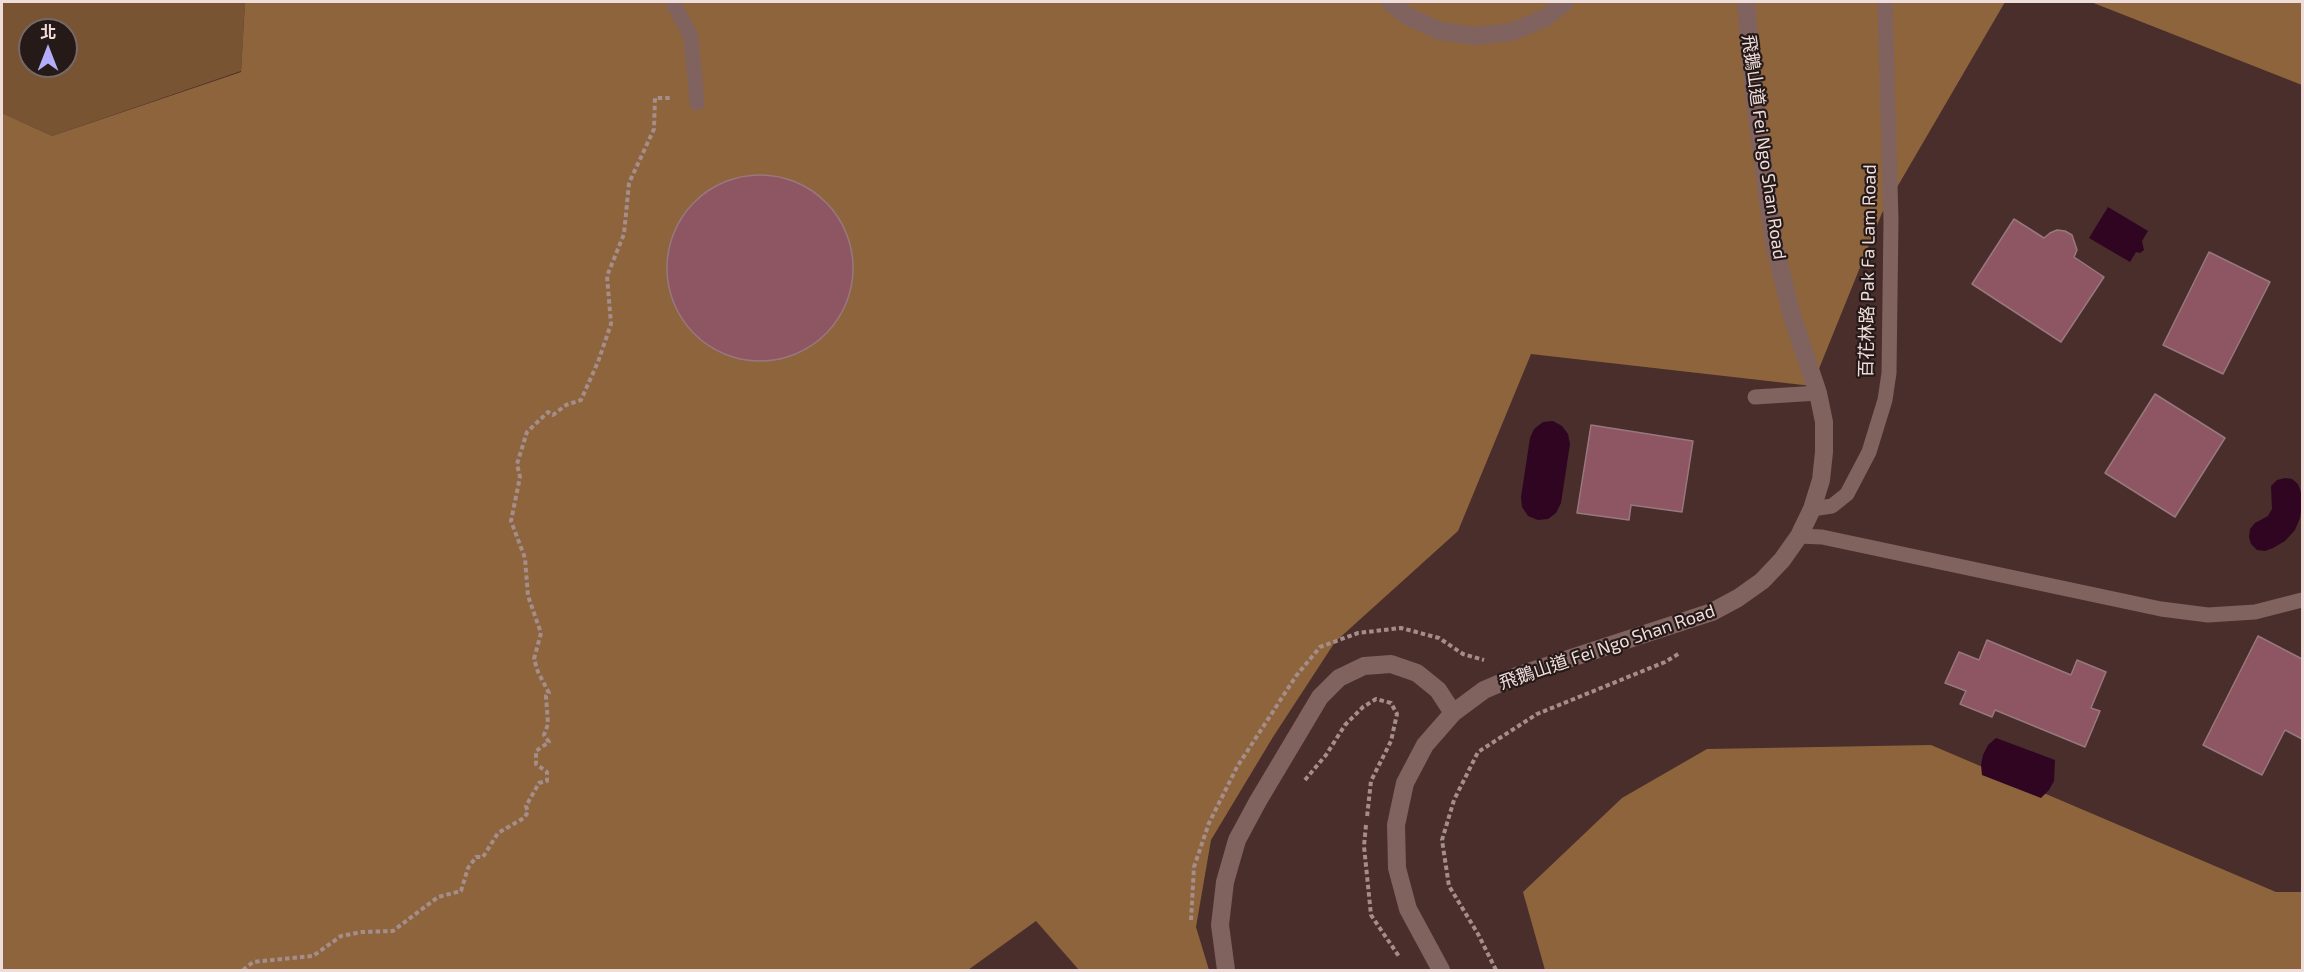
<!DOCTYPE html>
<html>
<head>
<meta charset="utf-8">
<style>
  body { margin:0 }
  #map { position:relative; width:2304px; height:972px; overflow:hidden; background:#492e2c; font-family:"Exo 2","Noto Sans TC",sans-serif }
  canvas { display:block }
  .frame { position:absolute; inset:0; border:3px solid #efdddb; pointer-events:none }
  .north { position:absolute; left:18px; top:18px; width:60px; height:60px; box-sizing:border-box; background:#261a19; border:2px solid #766867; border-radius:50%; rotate:0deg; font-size:16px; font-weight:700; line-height:24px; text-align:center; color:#efdddb }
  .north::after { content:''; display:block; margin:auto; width:21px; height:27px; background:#b2adf9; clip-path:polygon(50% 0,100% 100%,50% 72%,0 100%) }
</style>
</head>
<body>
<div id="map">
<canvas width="2304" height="972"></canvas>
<div class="frame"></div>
<div class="north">北</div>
</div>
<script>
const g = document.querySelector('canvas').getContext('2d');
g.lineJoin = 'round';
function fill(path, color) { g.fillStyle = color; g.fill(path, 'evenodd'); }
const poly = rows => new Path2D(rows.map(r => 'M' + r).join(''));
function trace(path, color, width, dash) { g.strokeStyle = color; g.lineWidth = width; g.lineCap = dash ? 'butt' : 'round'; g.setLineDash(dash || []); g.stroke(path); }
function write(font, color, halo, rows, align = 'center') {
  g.font = font + ' "Exo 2","Noto Sans TC",sans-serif'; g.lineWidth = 4.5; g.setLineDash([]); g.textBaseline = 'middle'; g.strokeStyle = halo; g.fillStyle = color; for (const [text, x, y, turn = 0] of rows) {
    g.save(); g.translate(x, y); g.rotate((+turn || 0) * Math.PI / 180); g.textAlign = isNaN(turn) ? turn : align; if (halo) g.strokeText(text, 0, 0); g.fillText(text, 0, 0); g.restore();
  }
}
const green = poly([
  [2,2,245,2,241,71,52,136,2,113],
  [30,30,66,30,66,66,30,66]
]);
const forest = poly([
  [245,2,2005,2,1882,213,1812,386,1531,354,1458,531,1335,642,1273,737,1211,840,1196,927,1209,970,1079,970,1036,921,968,970,2,970,2,113,52,136,241,72],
  [2091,2,2302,2,2302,85],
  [1931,745,2276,892,2302,892,2302,970,1545,970,1523,892,1622,798,1707,749]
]);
const water = poly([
  [2108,207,2148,231,2142,241,2144,250,2140,253,2136,252,2130,262,2089,238],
  [1553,421,1562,426,1568,434,1570,444,1561,503,1556,513,1548,519,1538,520,1528,516,1522,507,1521,497,1530,438,1534,429,1543,422],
  [2285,478,2292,479,2298,484,2301,492,2302,505,2300,518,2295,530,2285,541,2273,548,2265,551,2257,550,2251,544,2249,537,2250,529,2255,523,2268,516,2272,509,2271,486,2277,480],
  [1996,738,2055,760,2054,781,2049,790,2041,798,1982,775,1981,765,1983,755,1988,745]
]);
const building = poly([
  '667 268a93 93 0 1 1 186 0a93 93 0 1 1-186 0Z',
  [2014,219,2044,238,2050,233,2057,230,2065,231,2072,235,2077,250,2074,257,2104,277,2061,342,1972,284,2014,219],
  [2209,252,2270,282,2223,374,2163,345,2209,252],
  [2155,394,2225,438,2175,517,2105,473,2155,394],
  [1591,425,1693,441,1682,512,1631,505,1629,520,1577,513,1591,425],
  [2258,636,2302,659,2302,739,2285,730,2262,775,2203,745,2258,636],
  [1987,640,2071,675,2077,660,2106,672,2091,708,2100,711,2085,747,1995,710,1992,717,1960,704,1966,691,1945,683,1959,652,1979,660,1987,640]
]);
const path = poly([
  [1305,780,1326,755,1345,725,1363,707,1376,699,1391,703,1397,714,1391,741,1371,781,1367,817],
  [1366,825,1364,846,1371,915,1400,958],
  [1191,920,1194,867,1209,823,1237,767,1296,676,1320,647,1358,633,1401,628,1439,638,1463,654,1484,660],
  [243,970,253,962,313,956,341,936,362,932,393,931,438,897,461,891,468,868,476,857,483,857,498,833,524,818,528,812,526,806,539,783,547,781,547,772,536,764,536,751,549,742,544,735,548,724,546,696,549,693,538,672,534,659,541,633,528,596,525,558,511,521,520,477,517,464,527,432,548,412,553,415,566,405,581,400,598,362,611,324,607,276,624,234,629,183,654,129,655,98,672,98],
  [1496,970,1478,934,1449,886,1442,840,1454,800,1478,752,1537,714,1665,662,1680,653]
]);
const service = poly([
  [673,2,691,37,697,103],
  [1755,397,1818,393],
  [1812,509,1832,506,1847,494,1869,452,1885,400,1889,373,1891,220,1885,2],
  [1799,536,1822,537,2161,609,2208,615,2255,612,2302,600]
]);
const minor = poly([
  [1390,2,1407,16,1440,31,1476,36,1512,32,1545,18,1565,2],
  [1226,970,1220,925,1225,882,1237,840,1258,801,1320,697,1339,678,1364,666,1391,664,1417,673,1438,690,1453,713],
  [1441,970,1408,909,1397,868,1396,825,1405,783,1425,745,1453,713,1484,690,1519,675,1712,612,1738,598,1762,581,1782,560,1799,536,1812,509,1821,480,1824,452,1824,422,1818,393,1792,316,1773,239,1754,94,1746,2]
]);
const streetNames = [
  ["飛鵝山道 Fei Ngo Shan Road",1764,147,82],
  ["百花林路 Pak Fa Lam Road",1868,271,-89],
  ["飛鵝山道 Fei Ngo Shan Road",1607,647,-19]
];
fill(green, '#785433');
fill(forest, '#8e643c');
fill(water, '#300521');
fill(building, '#8e5562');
trace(building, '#98787f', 1.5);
trace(path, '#a48d8b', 4, [4.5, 3]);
trace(service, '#80625f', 15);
trace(minor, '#80625f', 18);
write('18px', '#efdddb', '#261a19', streetNames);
</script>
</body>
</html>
